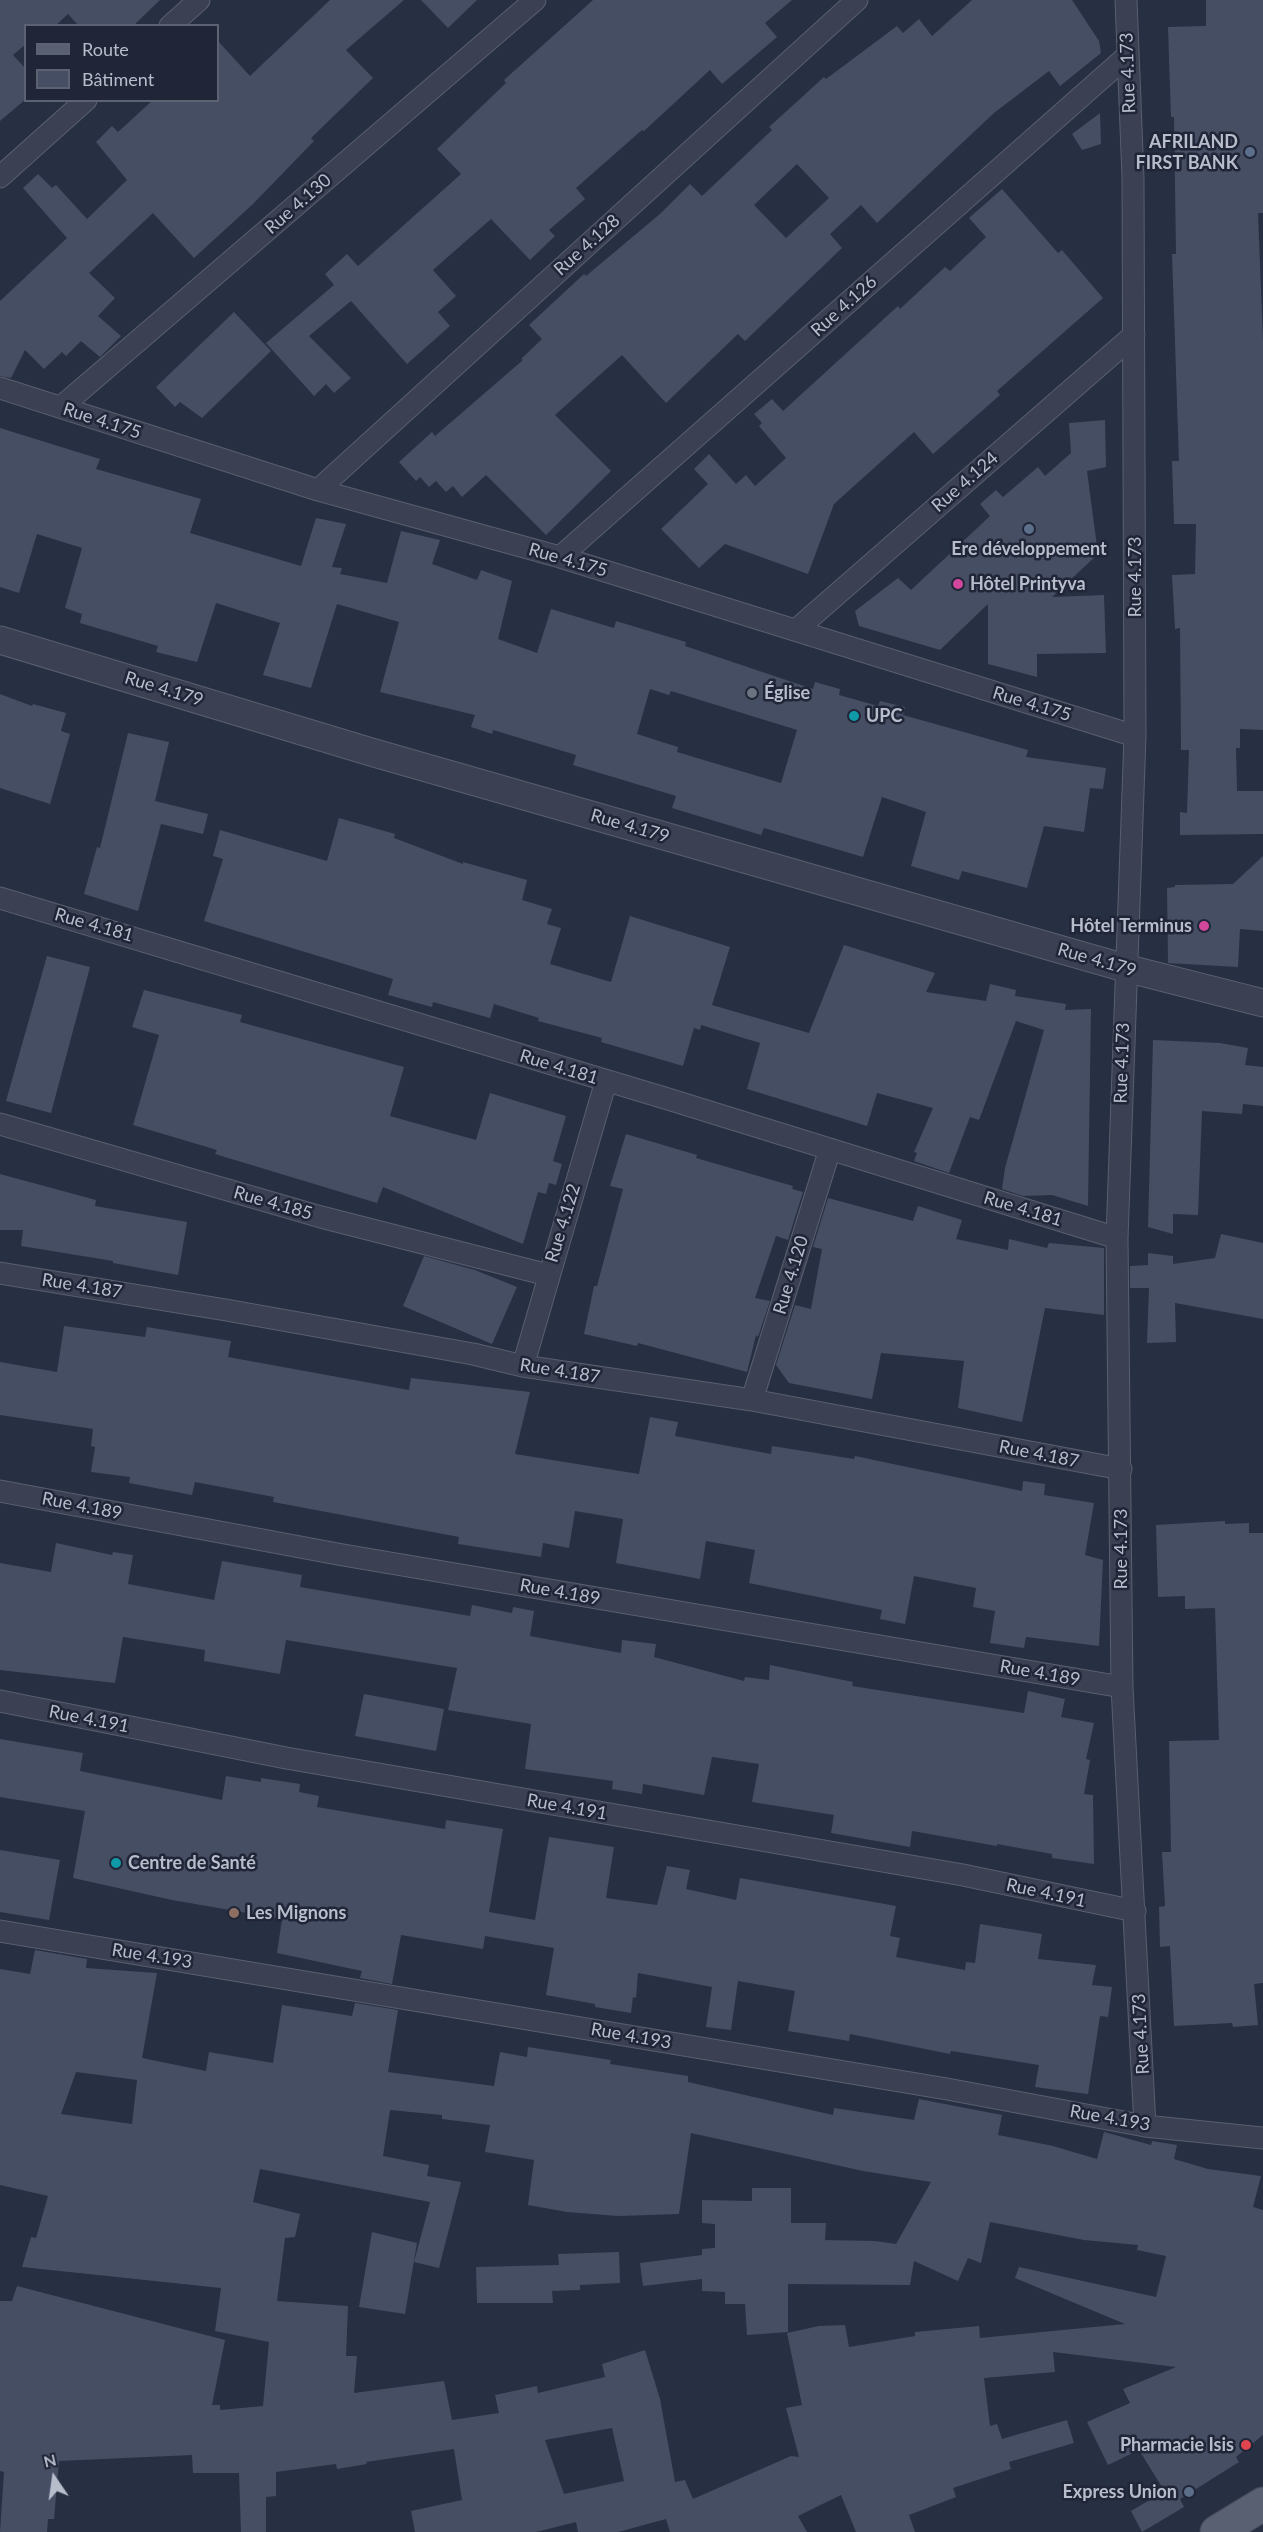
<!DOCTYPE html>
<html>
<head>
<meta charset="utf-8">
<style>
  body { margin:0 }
  #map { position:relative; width:1263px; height:2532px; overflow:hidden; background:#272f42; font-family:Lato,sans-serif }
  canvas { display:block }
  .legend { position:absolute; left:24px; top:24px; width:195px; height:78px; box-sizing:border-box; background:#202637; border:2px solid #5d6273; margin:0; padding:8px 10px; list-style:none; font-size:18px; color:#b8bdcc }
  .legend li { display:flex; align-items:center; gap:12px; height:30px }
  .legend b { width:30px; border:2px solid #5d6273 }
  .north { position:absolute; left:24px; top:2448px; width:60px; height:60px; -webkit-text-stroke:4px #202637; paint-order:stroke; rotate:347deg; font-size:16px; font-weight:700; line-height:24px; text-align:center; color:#b8bdcc }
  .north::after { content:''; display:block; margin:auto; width:21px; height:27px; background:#b8bdcc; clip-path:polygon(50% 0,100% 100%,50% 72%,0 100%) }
</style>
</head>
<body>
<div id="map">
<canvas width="1263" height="2532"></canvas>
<ul class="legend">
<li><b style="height:8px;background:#596072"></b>Route</li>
<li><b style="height:16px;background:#464e64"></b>Bâtiment</li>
</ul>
<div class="north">N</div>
</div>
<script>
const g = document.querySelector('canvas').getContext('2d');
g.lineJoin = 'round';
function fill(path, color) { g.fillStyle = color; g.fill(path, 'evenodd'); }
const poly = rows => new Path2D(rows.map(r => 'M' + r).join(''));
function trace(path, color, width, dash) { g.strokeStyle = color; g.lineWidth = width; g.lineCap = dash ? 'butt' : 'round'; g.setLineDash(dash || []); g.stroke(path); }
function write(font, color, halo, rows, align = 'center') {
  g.font = font + ' Lato,sans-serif'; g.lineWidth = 5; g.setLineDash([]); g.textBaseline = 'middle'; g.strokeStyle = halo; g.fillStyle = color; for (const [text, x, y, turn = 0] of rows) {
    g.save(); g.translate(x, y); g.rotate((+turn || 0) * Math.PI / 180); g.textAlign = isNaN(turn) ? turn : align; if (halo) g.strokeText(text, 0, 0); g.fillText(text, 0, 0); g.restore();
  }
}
const building = poly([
  [0,0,160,0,133,26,79,26,68,14,55,26,26,26,26,44,13,55,26,69,26,99,0,121],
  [330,0,404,0,346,50,373,78,311,138,314,141,253,204,194,258,153,213,89,273,115,298,98,316,121,336,100,357,81,341,66,356,62,352,44,369,25,350,11,378,0,376,0,301,67,238,23,188,38,174,52,188,56,185,87,219,127,180,96,142,112,126,118,132,153,100,218,100,218,41,250,76],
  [421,0,477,0,448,28],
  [593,0,792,0,765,23,777,37,722,84,710,70,644,131,642,130,576,188,585,199,549,230,555,236,530,260,491,219,433,270,456,296,438,312,450,326,407,364,351,301,309,336,351,378,334,393,326,384,314,396,266,343,334,285,325,274,347,254,358,266,461,174,437,149,506,83,504,80],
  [972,0,1072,0,1099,41,1101,53,1060,86,1049,71,994,113,877,223,861,205,830,234,842,248,745,341,738,334,666,403,622,355,555,415,611,471,546,535,486,475,462,497,453,486,446,492,436,481,429,487,420,477,416,481,399,462,432,432,435,436,523,360,521,359,542,339,529,325,584,274,586,276,661,213,690,184,702,196,772,130,769,127,824,77,826,79,897,26,903,33,919,19,932,36],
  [797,164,829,198,786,238,754,205],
  [1206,0,1263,0,1263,213,1258,213,1263,341,1263,730,1240,729,1240,748,1236,748,1237,791,1263,791,1263,834,1180,835,1180,812,1187,813,1189,750,1181,750,1180,628,1175,629,1172,575,1195,574,1196,524,1174,524,1172,461,1179,461,1172,254,1176,254,1174,117,1171,117,1168,27,1206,26],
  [1100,113,1101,144,1082,150,1072,134],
  [1002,189,1058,253,1062,250,1103,298,997,391,1000,395,933,454,914,432,834,504,808,574,725,544,699,568,661,529,708,484,694,469,709,454,736,484,746,475,755,486,786,458,759,426,762,423,754,414,772,399,783,411,898,306,900,309,945,267,950,271,986,237,969,218],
  [234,312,271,351,202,418,180,402,175,407,156,387],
  [1105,420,1106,467,1087,471,1098,554,1052,597,1104,595,1106,653,1037,654,1037,677,988,664,988,604,940,650,859,626,855,611,898,578,911,590,990,516,980,504,996,490,1003,497,1038,467,1045,476,1071,453,1069,423],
  [0,428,100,459,96,469,201,499,190,533,301,566,316,518,346,524,332,567,342,568,340,574,387,583,401,531,440,540,432,564,477,580,481,570,512,581,498,639,537,653,551,609,614,628,616,621,686,642,685,646,813,689,815,682,840,689,839,695,878,706,880,701,905,707,903,715,1028,750,1026,757,1106,768,1103,789,1090,788,1084,832,1044,826,1027,888,962,871,959,880,911,866,926,812,882,797,863,857,764,828,761,835,672,808,676,796,573,765,576,755,493,730,492,734,471,727,475,715,380,692,399,622,337,604,311,688,263,675,280,623,216,603,197,662,156,652,158,646,80,623,82,614,65,608,82,548,37,534,19,593,0,587],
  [650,689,669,695,671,691,797,730,781,783,677,752,678,747,637,734],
  [0,694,32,706,33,704,66,713,61,731,70,734,50,804,0,788],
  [128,733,169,742,155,801,208,814,203,834,161,824,138,911,84,894,97,847,100,848],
  [339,818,395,834,394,838,463,864,463,862,527,880,522,900,552,909,547,924,561,928,550,964,611,982,630,916,730,947,712,1005,809,1033,844,945,935,973,926,992,986,1001,990,984,1016,990,1015,996,1066,1004,1065,1010,1091,1009,1088,1206,1052,1195,1023,1196,1002,1189,1005,1168,1044,1030,1016,1021,979,1120,970,1117,949,1173,914,1161,917,1153,914,1152,933,1108,877,1093,867,1126,747,1089,760,1043,701,1025,700,1030,694,1028,683,1066,601,1042,602,1038,538,1021,539,1018,494,1004,490,1018,433,1002,432,1007,388,995,393,979,204,921,223,859,213,856,220,830,327,861],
  [1263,856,1263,931,1240,929,1238,967,1168,963,1167,888,1175,887,1175,885,1233,884],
  [47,956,90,967,51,1113,6,1101],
  [144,990,242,1015,240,1022,404,1067,390,1116,476,1140,490,1093,566,1116,553,1161,562,1164,556,1185,549,1183,546,1194,538,1192,523,1244,383,1187,377,1203,215,1154,217,1150,133,1125,159,1035,132,1027],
  [1153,1040,1220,1043,1248,1048,1245,1065,1263,1067,1263,1106,1243,1104,1242,1114,1202,1111,1198,1215,1173,1214,1173,1234,1148,1227],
  [626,1134,697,1155,696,1158,793,1186,792,1189,803,1192,788,1240,776,1236,755,1298,770,1301,758,1337,756,1335,747,1372,638,1343,637,1346,584,1334,594,1286,597,1286,623,1189,610,1186],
  [0,1174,96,1200,95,1206,187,1222,178,1275,113,1263,113,1261,21,1246,23,1230,0,1230],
  [828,1198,913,1221,918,1206,962,1220,956,1239,1008,1250,1009,1239,1047,1248,1049,1243,1104,1248,1104,1315,1045,1308,1022,1422,958,1408,964,1361,881,1353,872,1399,789,1383,776,1365,795,1305,811,1309,822,1249,813,1247],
  [1221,1234,1263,1243,1263,1319,1175,1303,1176,1342,1147,1343,1149,1288,1130,1288,1130,1266,1148,1265,1148,1253,1173,1256,1173,1264,1215,1258],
  [424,1256,475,1270,517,1287,492,1344,403,1306],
  [64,1326,145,1337,147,1327,231,1341,228,1357,409,1390,411,1378,530,1392,515,1454,639,1474,650,1417,678,1422,675,1436,771,1454,772,1446,854,1459,855,1456,1022,1491,1023,1481,1045,1484,1044,1495,1094,1503,1085,1555,1103,1560,1099,1646,1026,1637,1024,1648,990,1643,995,1611,973,1607,976,1588,914,1576,905,1624,880,1619,882,1610,749,1583,755,1550,706,1541,700,1579,616,1563,623,1519,575,1511,569,1548,543,1543,541,1557,458,1544,459,1537,273,1502,274,1497,195,1482,192,1495,129,1483,130,1477,91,1472,95,1447,91,1446,93,1429,0,1415,0,1362,57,1372],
  [1225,1521,1225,1524,1249,1523,1249,1533,1263,1533,1263,1983,1254,1984,1258,2025,1233,2027,1232,2023,1174,2026,1170,1946,1160,1947,1159,1907,1165,1906,1162,1852,1171,1852,1169,1741,1219,1740,1215,1608,1185,1609,1185,1596,1158,1597,1156,1525],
  [56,1543,112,1555,113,1552,133,1555,128,1584,214,1600,222,1561,302,1575,300,1587,470,1616,472,1605,512,1613,513,1607,534,1611,530,1636,621,1653,622,1640,656,1644,654,1657,744,1681,745,1677,769,1680,770,1665,853,1682,852,1686,1024,1713,1028,1691,1065,1699,1061,1717,1094,1723,1086,1759,1090,1760,1084,1794,1093,1795,1094,1864,1052,1858,1052,1854,997,1844,997,1846,912,1831,910,1847,831,1833,834,1815,752,1802,759,1764,712,1757,704,1795,643,1784,642,1794,612,1789,613,1781,525,1769,531,1724,448,1710,457,1668,286,1640,280,1674,204,1661,205,1650,123,1637,115,1683,0,1670,0,1563,51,1572],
  [364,1694,444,1709,436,1751,355,1736],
  [0,1739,83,1753,80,1771,222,1800,226,1776,261,1782,261,1778,300,1784,299,1792,319,1796,317,1807,445,1829,446,1820,503,1829,489,1912,535,1920,549,1837,614,1847,606,1898,657,1905,667,1866,690,1870,686,1889,736,1900,740,1878,896,1906,890,1936,900,1938,896,1957,965,1970,966,1962,975,1963,980,1924,1042,1934,1038,1959,1096,1965,1092,1985,1112,1987,1108,2017,1100,2016,1088,2094,1035,2087,1039,2065,951,2051,950,2054,850,2034,849,2041,788,2031,795,1991,738,1981,731,2030,706,2027,712,1987,638,1973,636,1998,633,1997,631,2013,595,2007,595,2004,546,1995,554,1948,485,1936,483,1949,401,1935,392,1984,360,1978,362,1971,277,1953,282,1919,172,1900,73,1878,85,1811,0,1797],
  [0,1850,60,1860,49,1920,0,1912],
  [35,1950,87,1959,86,1968,157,1973,142,2058,206,2071,209,2052,273,2063,282,2005,352,2016,355,2003,398,2010,388,2072,494,2086,500,2052,527,2057,528,2047,611,2060,610,2064,688,2076,688,2082,833,2115,834,2108,914,2120,919,2099,1002,2115,998,2135,1053,2146,1097,2159,1104,2132,1151,2145,1152,2141,1177,2145,1174,2159,1208,2169,1261,2176,1253,2207,1263,2210,1263,2435,1236,2457,1239,2462,1180,2499,1184,2507,1142,2532,1131,2511,1153,2498,1151,2494,1162,2487,1139,2450,1108,2465,1087,2422,1130,2403,1123,2389,1176,2367,1053,2352,1055,2372,984,2378,990,2426,997,2424,1002,2439,1067,2420,1074,2443,1009,2462,1011,2469,953,2488,956,2497,909,2515,915,2532,856,2532,841,2495,798,2516,807,2532,670,2532,666,2519,618,2532,578,2532,576,2522,536,2532,415,2532,411,2511,462,2500,454,2449,366,2462,367,2464,337,2469,336,2464,276,2472,276,2496,266,2497,266,2532,241,2532,239,2473,193,2473,192,2455,59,2461,54,2519,48,2519,47,2532,0,2532,4,2472,0,2471,0,2301,12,2301,17,2286,225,2340,212,2405,220,2405,220,2410,263,2406,269,2342,215,2331,221,2288,22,2267,31,2237,36,2238,48,2196,0,2185,0,1969,30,1974],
  [76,2072,137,2080,132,2124,61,2114],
  [390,2110,442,2115,442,2119,490,2125,485,2152,534,2160,528,2205,567,2212,618,2216,679,2214,691,2133,863,2171,931,2182,896,2244,875,2241,825,2240,826,2223,791,2223,791,2188,752,2188,752,2201,702,2200,702,2223,715,2224,715,2248,702,2249,702,2255,640,2263,643,2286,702,2279,702,2291,725,2292,725,2304,745,2304,747,2335,788,2332,788,2284,910,2285,914,2261,958,2281,968,2258,981,2263,990,2222,1084,2240,1138,2245,1137,2250,1166,2256,1156,2297,1019,2267,1015,2278,1125,2324,980,2338,979,2326,915,2332,915,2336,849,2347,845,2325,819,2326,787,2333,802,2405,786,2408,799,2457,791,2456,693,2499,685,2480,675,2482,660,2399,645,2350,602,2364,605,2377,538,2393,537,2386,495,2395,499,2413,452,2420,444,2381,354,2393,357,2356,346,2356,348,2306,277,2301,285,2238,295,2237,300,2214,253,2202,260,2169,430,2202,414,2262,439,2268,461,2182,427,2176,429,2165,383,2156],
  [612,2428,624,2481,564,2494,545,2440],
  [372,2232,417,2243,405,2314,359,2307],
  [619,2252,620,2283,580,2285,580,2290,552,2291,553,2303,477,2303,476,2267,559,2265,558,2254]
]);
const minor = poly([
  [1126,0,1133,178,1135,736,1117,1238,1122,1687,1145,2126],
  [170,26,199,0],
  [0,177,86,100],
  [0,388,318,490,560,557,1135,736],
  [61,407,535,0],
  [318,490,857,0],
  [560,557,1127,56],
  [796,630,1134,335],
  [0,898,668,1099,1117,1238],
  [0,1124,321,1217,548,1275],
  [0,1273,226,1310,473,1354,523,1366,752,1400,1121,1469],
  [523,1366,606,1081],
  [752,1400,830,1149],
  [0,1491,343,1555,1122,1687],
  [0,1701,286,1758,963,1875,1135,1911],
  [0,1931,947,2089,1145,2126,1263,2138]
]);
const tertiary = poly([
  [0,640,371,752,1125,968,1263,1003]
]);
const primary = poly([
  [1217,2532,1263,2504]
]);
const markers = [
  [1250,152,6,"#5c6f8a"],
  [1029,529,6,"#5c6f8a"],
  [958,584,6,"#d1479c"],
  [752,693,6,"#6b7280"],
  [854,716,6,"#0f9aa8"],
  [1204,926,6,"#d1479c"],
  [116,1863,6,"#0f9aa8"],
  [234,1913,6,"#8d6e63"],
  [1246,2445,6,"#e0444e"],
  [1189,2492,6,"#5c6f8a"]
];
const streetNames = [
  ["Rue 4.173",1128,73,-92],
  ["Rue 4.130",298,204,-41],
  ["Rue 4.128",587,245,-42],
  ["Rue 4.126",844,306,-42],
  ["Rue 4.175",102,421,18],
  ["Rue 4.124",965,482,-41],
  ["Rue 4.175",568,560,16],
  ["Rue 4.173",1135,577,-90],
  ["Rue 4.179",164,689,17],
  ["Rue 4.175",1032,704,17],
  ["Rue 4.179",630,826,16],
  ["Rue 4.181",94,925,16],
  ["Rue 4.179",1097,960,16],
  ["Rue 4.173",1122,1063,-88],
  ["Rue 4.181",559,1067,17],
  ["Rue 4.185",273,1203,16],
  ["Rue 4.181",1023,1209,17],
  ["Rue 4.122",563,1223,-73],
  ["Rue 4.120",791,1275,-73],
  ["Rue 4.187",82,1286,9],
  ["Rue 4.187",560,1371,9],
  ["Rue 4.187",1039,1454,11],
  ["Rue 4.189",82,1506,11],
  ["Rue 4.173",1121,1549,-90],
  ["Rue 4.189",560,1592,10],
  ["Rue 4.189",1040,1673,10],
  ["Rue 4.191",89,1719,11],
  ["Rue 4.191",567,1807,10],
  ["Rue 4.191",1046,1893,12],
  ["Rue 4.193",152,1956,9],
  ["Rue 4.173",1141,2034,-93],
  ["Rue 4.193",631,2036,10],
  ["Rue 4.193",1110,2118,10]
];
const poiNames = [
  ["AFRILAND",1238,142,"right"],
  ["FIRST BANK",1238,163,"right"],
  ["Ere développement",1029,549,"center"],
  ["Hôtel Printyva",970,584],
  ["Église",764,693],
  ["UPC",866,716],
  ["Hôtel Terminus",1192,926,"right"],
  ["Centre de Santé",128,1863],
  ["Les Mignons",246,1913],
  ["Pharmacie Isis",1234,2445,"right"],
  ["Express Union",1177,2492,"right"]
];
fill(building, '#464e64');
trace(minor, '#595f6f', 23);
trace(tertiary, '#595f6f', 29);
trace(primary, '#454a5b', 35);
trace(minor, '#3b4152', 21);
trace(tertiary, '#3b4152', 27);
trace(primary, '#596072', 33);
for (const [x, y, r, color] of markers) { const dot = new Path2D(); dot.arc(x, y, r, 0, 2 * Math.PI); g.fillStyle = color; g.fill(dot); trace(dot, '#202637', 2); }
write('18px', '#b8bdcc', '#202637', streetNames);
write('bold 18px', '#b8bdcc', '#202637', poiNames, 'left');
</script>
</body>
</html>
